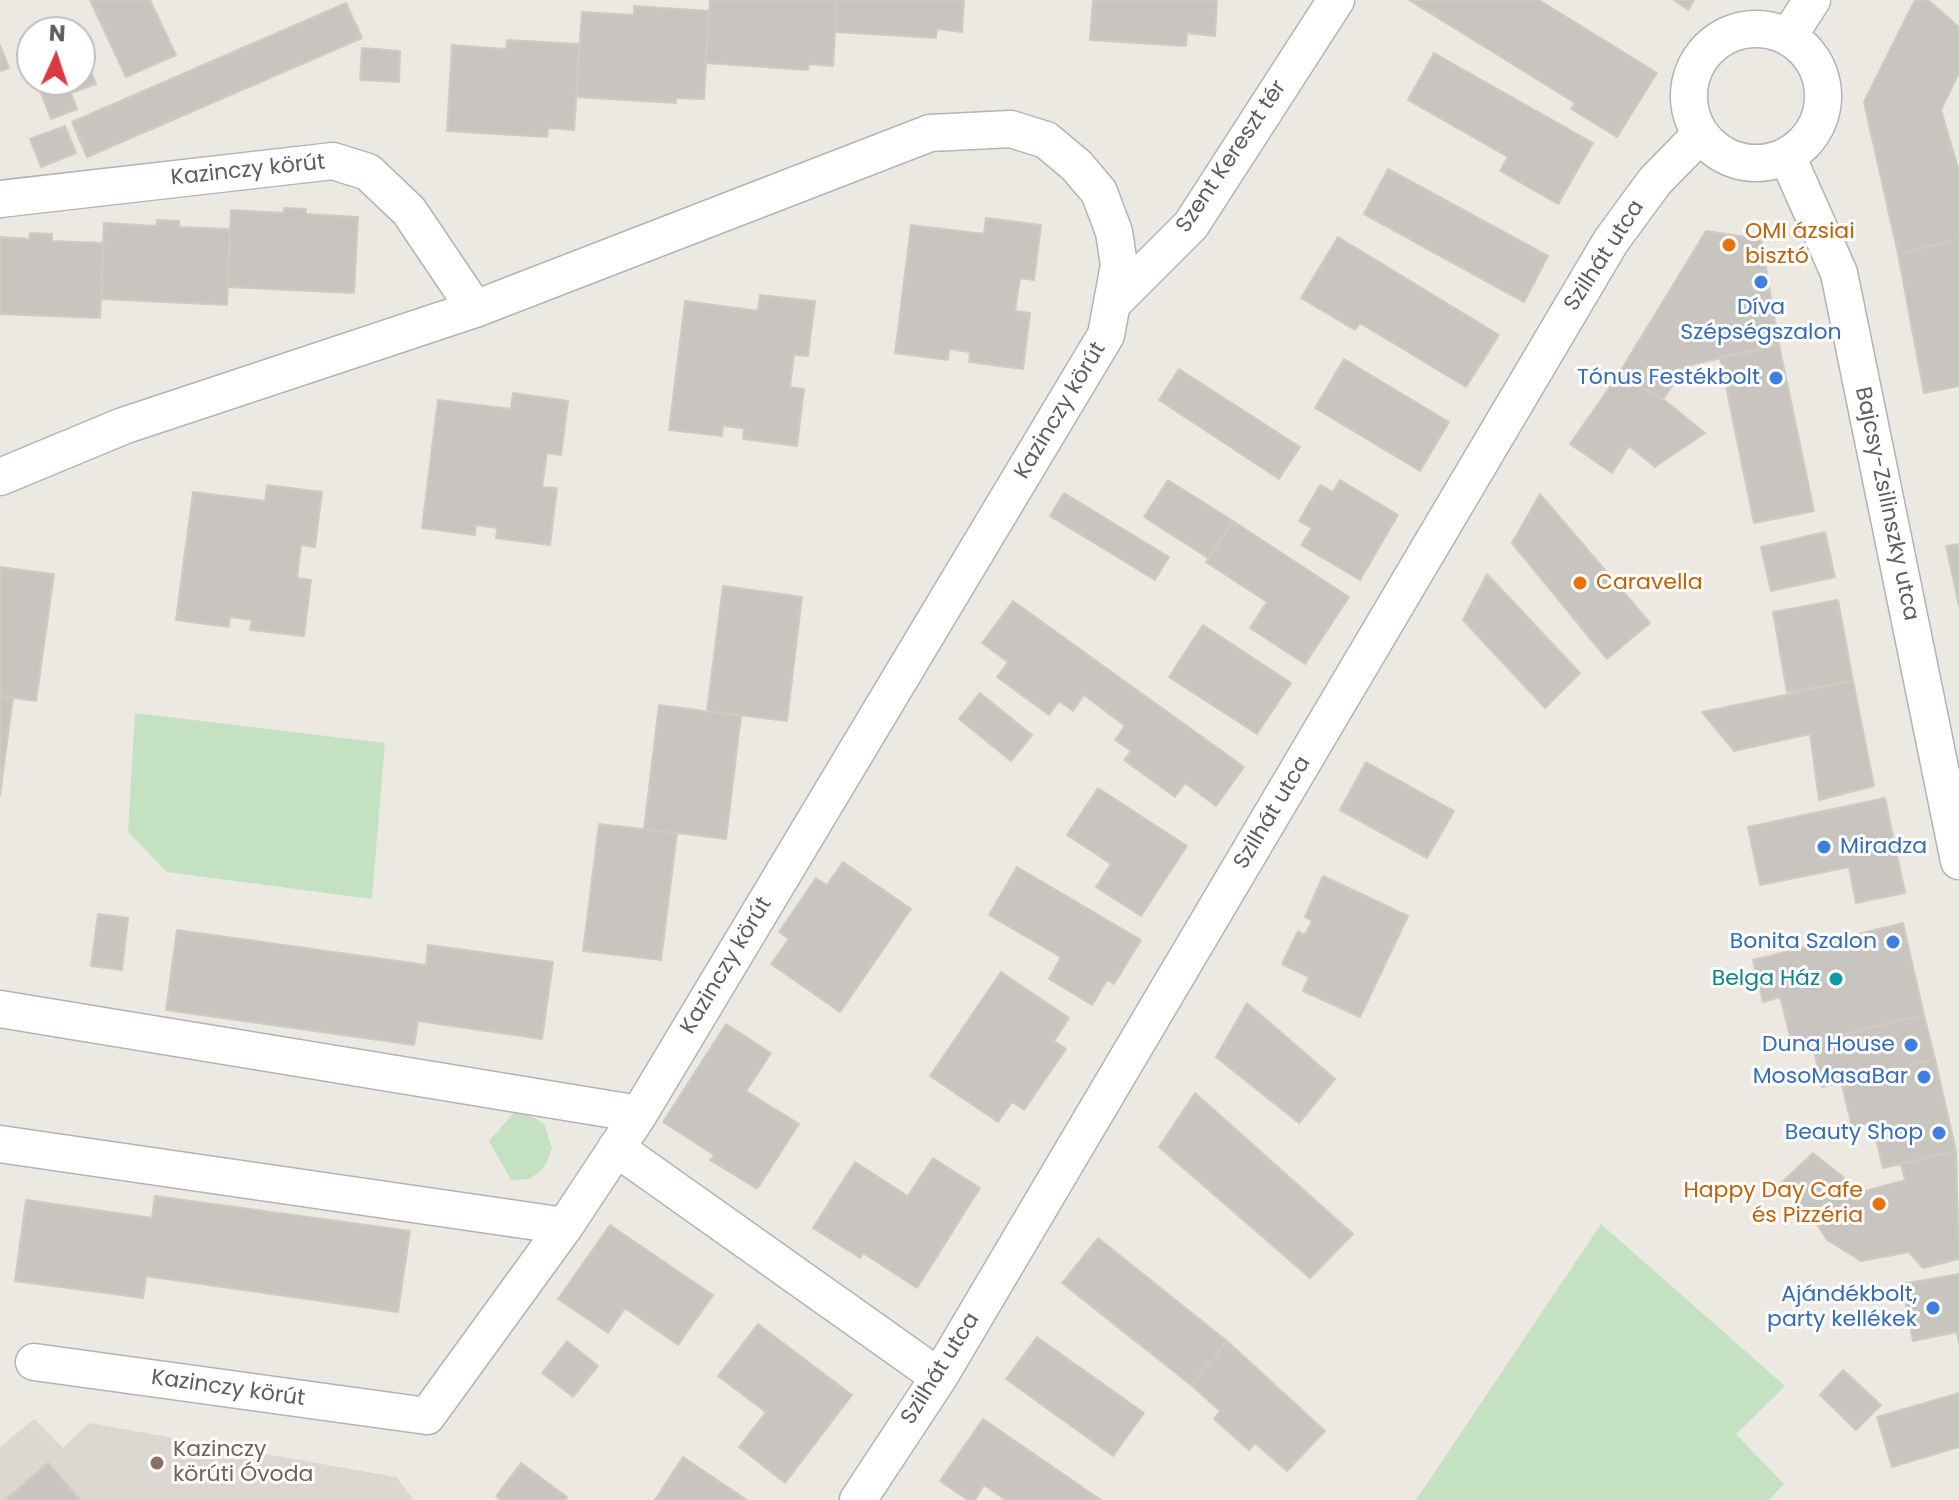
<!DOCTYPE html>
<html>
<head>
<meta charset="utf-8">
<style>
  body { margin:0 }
  #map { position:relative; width:1959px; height:1500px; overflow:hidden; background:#ece9e3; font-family:Poppins,sans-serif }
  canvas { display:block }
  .north { position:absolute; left:16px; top:16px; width:80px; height:80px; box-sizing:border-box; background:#fff; border:2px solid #bdbfc0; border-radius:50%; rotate:3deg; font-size:22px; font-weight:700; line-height:32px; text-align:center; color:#5b5f62 }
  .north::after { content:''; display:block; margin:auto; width:28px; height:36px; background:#db3a3f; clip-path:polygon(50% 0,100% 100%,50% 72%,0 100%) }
</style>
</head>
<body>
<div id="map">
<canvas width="1959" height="1500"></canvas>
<div class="north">N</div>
</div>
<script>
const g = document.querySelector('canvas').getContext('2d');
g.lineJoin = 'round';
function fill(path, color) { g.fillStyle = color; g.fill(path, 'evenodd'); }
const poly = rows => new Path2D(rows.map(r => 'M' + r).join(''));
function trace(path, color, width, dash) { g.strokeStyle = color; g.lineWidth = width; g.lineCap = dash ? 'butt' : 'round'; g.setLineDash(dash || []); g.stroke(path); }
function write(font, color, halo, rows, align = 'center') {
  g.font = font + ' Poppins,sans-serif'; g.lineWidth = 6; g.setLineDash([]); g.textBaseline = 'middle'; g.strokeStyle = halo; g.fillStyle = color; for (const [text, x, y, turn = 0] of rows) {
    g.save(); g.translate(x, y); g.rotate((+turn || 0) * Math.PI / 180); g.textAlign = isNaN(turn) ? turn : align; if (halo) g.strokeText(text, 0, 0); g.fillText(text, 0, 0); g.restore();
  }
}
const education = poly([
  [34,1419,63,1448,89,1423,396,1477,414,1500,0,1500,0,1447]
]);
const green = poly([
  [135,713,385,743,372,899,167,872,128,832],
  [518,1108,544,1124,552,1148,546,1164,538,1173,529,1179,511,1180,489,1141],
  [1601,1224,1785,1386,1736,1434,1784,1484,1769,1500,1416,1500]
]);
const building = poly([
  [90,0,150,0,176,55,126,77,90,0],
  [710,0,837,0,833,66,809,64,808,70,706,63,710,0],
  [837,0,964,0,962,32,937,29,936,38,835,32,837,0],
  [1093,0,1217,0,1215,36,1187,33,1186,46,1090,40,1093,0],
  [1409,0,1539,0,1657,73,1617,137,1571,109,1575,103,1409,0],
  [1674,0,1694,0,1688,10,1674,0],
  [1915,0,1928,0,1959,27,1959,73,1941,110,1959,171,1959,239,1898,254,1864,102,1915,0],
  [346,3,362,38,87,157,72,122,346,3],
  [634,6,709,11,704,99,676,98,676,103,576,97,582,12,634,15,634,6],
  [507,40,580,44,574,130,548,128,547,137,447,131,452,45,506,49,507,40],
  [80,43,96,84,71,93,66,80,80,80,80,43],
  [0,45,9,68,0,71,0,45],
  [362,48,400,51,399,82,360,80,362,48],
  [1434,53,1593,143,1558,204,1500,171,1508,157,1408,100,1434,53],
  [36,80,66,80,77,109,51,119,36,80],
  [65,126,76,153,41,167,30,139,65,126],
  [1388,169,1548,256,1524,302,1364,214,1388,169],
  [284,208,306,209,306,214,358,217,354,293,227,287,231,210,284,213,284,208],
  [986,218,1041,225,1034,280,1020,278,1015,311,1030,313,1023,369,969,362,970,352,949,349,948,360,895,353,911,225,984,234,986,218],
  [157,220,179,221,179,227,230,229,227,305,101,299,104,223,157,226,157,220],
  [1706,231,1761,239,1779,345,1686,366,1663,399,1618,375,1706,231],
  [30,233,52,234,52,241,104,243,100,318,0,314,0,237,29,239,30,233],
  [1338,237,1499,335,1466,387,1360,323,1355,330,1301,298,1338,237],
  [1959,239,1959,386,1924,393,1898,254,1959,239],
  [760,295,815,301,808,356,794,355,790,387,804,389,797,446,743,439,744,428,723,426,722,436,669,430,685,301,758,311,760,295],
  [1779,345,1814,511,1754,523,1720,357,1779,345],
  [1344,359,1449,422,1420,471,1315,408,1344,359],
  [1179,369,1300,447,1279,479,1159,400,1179,369],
  [1618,375,1663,399,1705,433,1655,467,1629,446,1612,473,1570,444,1618,375],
  [513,393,568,401,561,455,547,453,542,487,557,488,550,545,496,538,497,528,476,525,475,535,422,528,438,400,511,409,513,393],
  [1168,480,1233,521,1208,558,1144,517,1168,480],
  [1340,480,1398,515,1360,580,1301,545,1312,528,1299,521,1320,485,1333,492,1340,480],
  [267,485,322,492,315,547,301,545,297,578,311,580,304,636,250,630,252,620,230,617,229,627,176,620,193,492,265,501,267,485],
  [1064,493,1169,557,1155,580,1050,516,1064,493],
  [1540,494,1650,623,1607,659,1512,543,1540,494],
  [1233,521,1349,597,1305,664,1250,628,1267,602,1206,562,1233,521],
  [1825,532,1835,577,1771,591,1761,547,1825,532],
  [1959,544,1959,606,1946,546,1959,544],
  [0,567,54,574,36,701,0,696,0,567],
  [1487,574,1580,673,1545,708,1463,620,1487,574],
  [723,586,802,597,787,721,707,711,723,586],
  [1838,600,1853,681,1787,692,1773,612,1838,600],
  [1013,601,1244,767,1216,806,1185,783,1175,797,1124,760,1131,751,1115,740,1125,726,1084,695,1073,711,1059,701,1049,715,997,677,1008,662,982,643,1013,601],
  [1203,625,1291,683,1257,734,1169,677,1203,625],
  [1853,681,1874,786,1819,800,1810,734,1734,751,1702,712,1853,681],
  [980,693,1032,735,1011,761,959,719,980,693],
  [0,696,13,697,0,795,0,696],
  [659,705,741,716,726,839,644,829,659,705],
  [1366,762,1454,811,1427,858,1340,810,1366,762],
  [1098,788,1187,846,1141,916,1096,887,1111,864,1067,835,1098,788],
  [1885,798,1905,893,1856,903,1849,867,1760,885,1748,827,1885,798],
  [599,824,677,833,661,960,583,951,599,824],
  [843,862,911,909,840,1012,771,964,789,939,779,932,816,878,827,885,843,862],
  [1017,867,1141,940,1114,984,1107,980,1092,1005,1049,979,1061,957,989,915,1017,867],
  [1323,876,1408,916,1360,1017,1303,991,1309,977,1282,964,1298,931,1305,935,1312,921,1305,917,1323,876],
  [98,914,128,918,122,970,91,966,98,914],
  [1903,923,1924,1015,1793,1047,1780,997,1763,1002,1753,960,1903,923],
  [177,930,426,965,428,945,553,962,542,1039,418,1021,414,1045,166,1010,177,930],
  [1001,972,1069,1018,1054,1041,1066,1049,1024,1110,1012,1102,998,1122,930,1076,1001,972],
  [1247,1003,1335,1079,1299,1123,1216,1057,1247,1003],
  [1924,1015,1935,1059,1822,1087,1812,1042,1924,1015],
  [726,1024,771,1053,746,1091,799,1124,757,1189,710,1160,714,1155,663,1122,726,1024],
  [1935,1059,1956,1151,1883,1168,1872,1123,1852,1127,1841,1081,1935,1059],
  [1195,1093,1353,1234,1310,1278,1159,1147,1195,1093],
  [1956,1151,1959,1259,1923,1268,1909,1252,1861,1261,1827,1240,1811,1215,1780,1184,1813,1153,1862,1192,1905,1180,1901,1164,1956,1151],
  [933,1158,980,1188,917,1288,863,1253,860,1258,813,1228,855,1162,908,1196,933,1158],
  [155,1196,410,1231,398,1312,146,1276,143,1298,15,1281,26,1200,152,1218,155,1196],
  [610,1225,713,1295,678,1345,625,1308,608,1333,558,1299,610,1225],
  [1098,1238,1227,1341,1191,1385,1062,1283,1098,1238],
  [1959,1274,1959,1344,1957,1332,1913,1341,1902,1284,1959,1274],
  [758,1324,852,1395,785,1483,739,1447,766,1412,718,1376,758,1324],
  [1037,1337,1144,1413,1113,1456,1006,1379,1037,1337],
  [567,1341,598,1366,573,1397,542,1373,567,1341],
  [1227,1341,1325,1431,1287,1471,1255,1443,1249,1450,1214,1419,1220,1411,1191,1385,1227,1341],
  [1843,1370,1881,1405,1856,1430,1820,1395,1843,1370],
  [1959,1393,1959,1447,1892,1467,1877,1417,1959,1393],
  [983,1419,1101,1500,1006,1500,984,1485,975,1500,968,1500,940,1481,983,1419],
  [683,1457,747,1500,655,1500,683,1457],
  [48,1463,80,1500,5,1500,48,1463],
  [521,1463,567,1497,565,1500,501,1500,496,1496,521,1463]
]);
const street = poly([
  '1689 96a67 67 0 1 1 134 0a67 67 0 1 1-134 0Z',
  [1788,37,1812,0],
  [1787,156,1839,273,1959,861],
  [0,199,333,161,368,172,409,211,475,309],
  [1114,302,1191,225,1336,0],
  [0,477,123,426,475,309,930,133,1011,129,1046,140,1076,165,1099,192,1114,232,1119,265,1106,335,639,1114,565,1226,427,1416,34,1362],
  [0,1009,639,1114],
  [0,1144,565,1226],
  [616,1148,939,1377],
  [858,1500,939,1377,1611,241,1655,181,1700,135]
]);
const markers = [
  [1729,245,8,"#e8710a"],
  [1761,282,8,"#3f7fe0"],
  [1776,378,8,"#3f7fe0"],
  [1580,583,8,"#e8710a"],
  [1824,847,8,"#3f7fe0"],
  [1893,942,8,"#3f7fe0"],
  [1836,979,8,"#0f9aa8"],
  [1911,1045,8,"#3f7fe0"],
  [1924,1077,8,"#3f7fe0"],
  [1939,1133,8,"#3f7fe0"],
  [1879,1204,8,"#e8710a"],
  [1933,1308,8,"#3f7fe0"],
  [157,1463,8,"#8d6e63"]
];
const streetNames = [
  ["Szent Kereszt tér",1232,157,-56],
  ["Kazinczy körút",248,171,-6],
  ["Szilhát utca",1605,256,-57],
  ["Kazinczy körút",1061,411,-59],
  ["Bajcsy-Zsilinszky utca",1886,504,78],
  ["Szilhát utca",1273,813,-59],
  ["Kazinczy körút",727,966,-59],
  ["Szilhát utca",941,1369,-58],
  ["Kazinczy körút",228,1389,8]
];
const foodNames = [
  ["OMI ázsiai",1745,232],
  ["bisztó",1745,257],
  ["Caravella",1596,583],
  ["Happy Day Cafe",1863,1191,"right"],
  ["és Pizzéria",1863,1216,"right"]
];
const shopNames = [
  ["Díva",1761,308,"center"],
  ["Szépségszalon",1761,333,"center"],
  ["Tónus Festékbolt",1760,378],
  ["Miradza",1840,847,"left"],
  ["Bonita Szalon",1877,942],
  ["Duna House",1895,1045],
  ["MosoMasaBar",1908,1077],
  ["Beauty Shop",1923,1133],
  ["Ajándékbolt,",1917,1295],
  ["party kellékek",1917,1320]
];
const cultureNames = [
  ["Belga Ház",1820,979]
];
const educationNames = [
  ["Kazinczy",173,1450],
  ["körúti Óvoda",173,1475]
];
fill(education, '#dcd8d1');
fill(green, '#c4e2c1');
fill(building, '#c8c4bf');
trace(building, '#d0cac1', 2);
trace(street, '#b0b4b7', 39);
trace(street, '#fff', 36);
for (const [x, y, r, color] of markers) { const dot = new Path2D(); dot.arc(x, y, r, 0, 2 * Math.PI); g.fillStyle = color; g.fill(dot); trace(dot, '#fff', 3); }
write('22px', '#5b5f62', '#fff', streetNames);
write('22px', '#c56008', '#fff', foodNames, 'left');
write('22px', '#366cbe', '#fff', shopNames, 'right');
write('22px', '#0d838f', '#fff', cultureNames, 'right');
write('22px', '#785e54', '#fff', educationNames, 'left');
</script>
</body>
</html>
